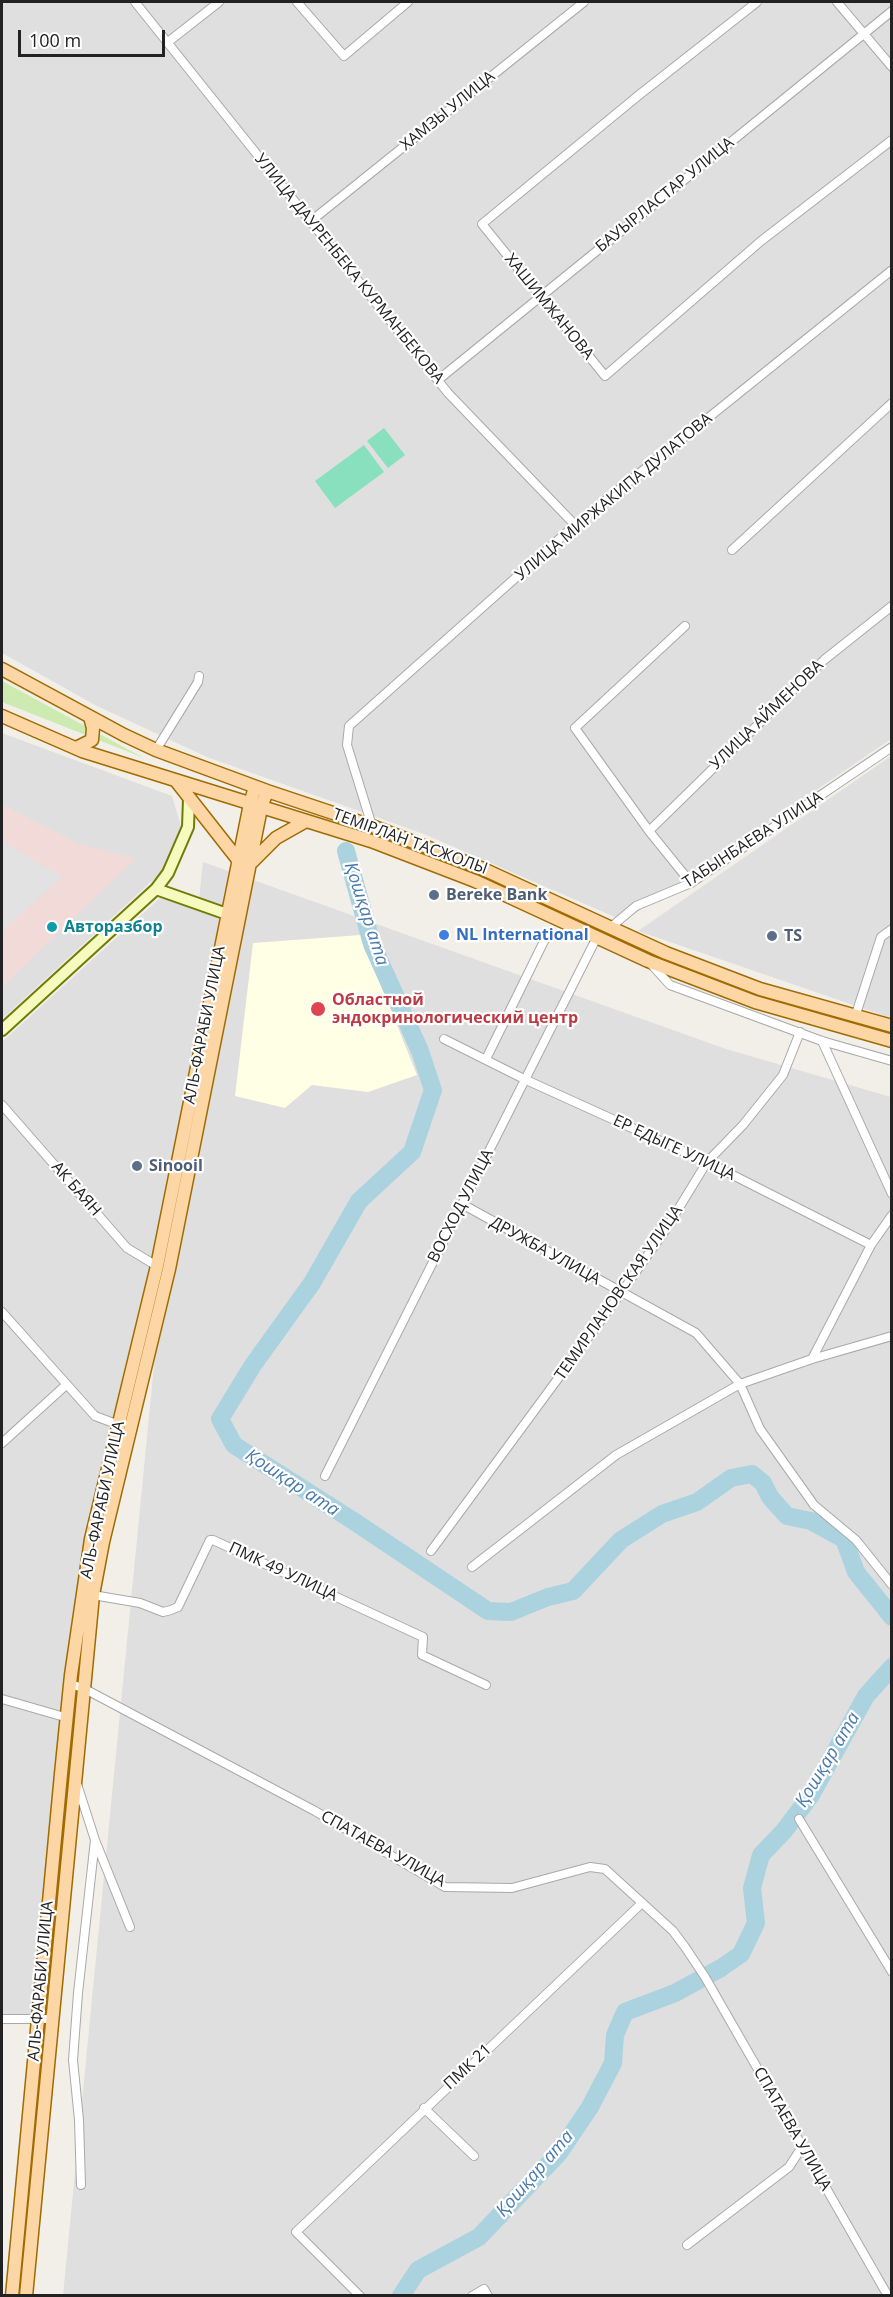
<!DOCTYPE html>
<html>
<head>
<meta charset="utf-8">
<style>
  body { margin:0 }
  #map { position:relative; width:893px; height:2297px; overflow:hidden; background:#f2efe9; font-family:"Open Sans",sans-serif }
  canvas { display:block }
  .frame { position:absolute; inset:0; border:3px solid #222; pointer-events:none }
  .scale { position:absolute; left:18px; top:30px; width:147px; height:27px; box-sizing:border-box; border:3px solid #222; border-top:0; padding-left:8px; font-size:18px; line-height:21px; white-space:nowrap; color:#222; -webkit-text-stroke:4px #fff; paint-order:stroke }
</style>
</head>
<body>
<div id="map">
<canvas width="893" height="2297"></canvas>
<div class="frame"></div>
<div class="scale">100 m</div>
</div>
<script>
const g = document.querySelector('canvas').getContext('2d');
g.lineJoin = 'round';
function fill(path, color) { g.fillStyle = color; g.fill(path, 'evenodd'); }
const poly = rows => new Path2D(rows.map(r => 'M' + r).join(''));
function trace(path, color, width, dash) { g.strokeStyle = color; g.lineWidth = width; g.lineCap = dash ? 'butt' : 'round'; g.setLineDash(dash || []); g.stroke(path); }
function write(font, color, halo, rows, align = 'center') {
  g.font = font + ' "Open Sans",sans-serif'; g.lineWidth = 4.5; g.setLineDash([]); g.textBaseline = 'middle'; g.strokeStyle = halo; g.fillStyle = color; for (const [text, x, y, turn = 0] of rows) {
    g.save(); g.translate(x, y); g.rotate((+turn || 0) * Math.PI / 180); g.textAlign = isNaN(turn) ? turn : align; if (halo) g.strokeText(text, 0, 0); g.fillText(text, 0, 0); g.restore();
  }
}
const residential = poly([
  [2,2,891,2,891,739,624,921,424,834,207,757,97,706,2,653],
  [2,733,172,796,182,830,166,868,2,1019],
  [891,756,891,1018,638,931],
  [203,862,726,1049,891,1097,891,2295,63,2295,170,1202,103,1505,75,1678,55,1908,43,2017,2,2023,2,1042,160,898,198,909]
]);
const commercial = poly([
  [2,804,78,844,136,858,2,987]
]);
const education = poly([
  [361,935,417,1075,368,1092,312,1085,285,1108,235,1096,253,943]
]);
const grass = poly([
  [2,681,144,758,2,702]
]);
const pitch = poly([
  [384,428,405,455,388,468,367,441],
  [364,445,384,472,335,508,315,481]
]);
const parking = poly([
  [2,841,62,877,2,931]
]);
const river = poly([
  [346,851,372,944,420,1051,433,1090,412,1152,359,1201,312,1283,253,1365,220,1419,234,1445,352,1520,488,1611,511,1612,548,1597,573,1591,621,1540,662,1514,697,1502,731,1478,752,1474,763,1483,770,1497,787,1516,811,1521,844,1539,856,1572,892,1617],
  [401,2296,418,2270,479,2237,559,2153,590,2107,613,2063,615,2035,625,2012,675,1993,721,1968,741,1954,756,1923,752,1888,761,1855,784,1831,811,1795,866,1696,892,1667]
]);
const street = poly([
  [135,2,448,393,575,525],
  [297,2,344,56,408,2],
  [757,2,639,95,482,224,605,376,761,241,892,140],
  [837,2,892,67],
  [168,42,219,2],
  [311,221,584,2],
  [438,380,892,11],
  [732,550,892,403],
  [685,626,575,728,649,831,691,883],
  [156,750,198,682,199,676],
  [372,826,347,745,349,726,575,525,892,270],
  [649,831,824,660,892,606],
  [611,927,636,906,691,883,892,747],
  [651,964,670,985,822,1041,892,1061],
  [855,1017,881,937,892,929],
  [444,1039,524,1079,707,1162,871,1245,892,1215],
  [822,1041,892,1194],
  [486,1059,547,935],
  [2,1105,127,1248,157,1266],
  [462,1204,696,1333,740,1384,760,1429,814,1505,856,1540,892,1585],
  [2,1312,95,1416,119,1425],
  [812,1359,871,1245],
  [2,1443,66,1385],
  [325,1476,597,937],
  [431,1551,621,1293,666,1229,707,1162,743,1125,783,1075,800,1032],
  [472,1567,616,1455,740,1384,812,1359,892,1336],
  [93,1595,140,1603,163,1612,171,1610,178,1607,210,1540,213,1540,423,1637,422,1655,486,1685],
  [70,1684,83,1688,315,1811,445,1887,512,1888,590,1867,605,1869,673,1931,685,1947,705,1977,888,2296],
  [2,1699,68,1718],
  [77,1784,95,1840,130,1927],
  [799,1819,892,1972],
  [2,2019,51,2019],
  [424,2108,474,2156],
  [81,2185,79,2120,73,2060,78,1993,95,1840],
  [687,2245,789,2167,802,2147],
  [360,2296,296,2232,642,1903],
  [472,2296,484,2289,488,2296]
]);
const secondary = poly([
  [156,889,227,914],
  [2,1030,156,889,168,873,188,827,189,799]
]);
const primary = poly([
  [2,669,124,735,156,750,267,791,372,826,481,868,666,953,760,989,892,1026],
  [2,716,82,751,371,841,475,881,648,961,755,1002,892,1041],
  [76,748,92,740,93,728,90,717],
  [177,782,239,861],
  [252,862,276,838,306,821],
  [12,2296,61,1774,71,1675,91,1539,157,1266,250,804,255,787],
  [26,2296,93,1595,103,1542,169,1269,261,808,267,791]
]);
const markers = [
  [434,895,6,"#5c6f8a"],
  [52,927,6,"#0f9aa8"],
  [444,935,6,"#3f7fe0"],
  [772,936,6,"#5c6f8a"],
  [318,1009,8,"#e0444e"],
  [137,1166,6,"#5c6f8a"]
];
const streetNames = [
  ["ХАМЗЫ УЛИЦА",448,111,-39],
  ["БАУЫРЛАСТАР УЛИЦА",665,195,-39],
  ["УЛИЦА ДАУРЕНБЕКА КУРМАНБЕКОВА",349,269,51],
  ["ХАШИМЖАНОВА",549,307,51],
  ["УЛИЦА МИРЖАКИПА ДУЛАТОВА",614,497,-40],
  ["УЛИЦА АЙМЕНОВА",767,715,-44],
  ["ТАБЫНБАЕВА УЛИЦА",753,840,-33],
  ["ТЕМІРЛАН ТАСЖОЛЫ",410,842,20],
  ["АЛЬ-ФАРАБИ УЛИЦА",205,1025,-79],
  ["ЕР ЕДЫГЕ УЛИЦА",674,1148,25],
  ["АК БАЯН",76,1189,49],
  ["ВОСХОД УЛИЦА",461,1206,-63],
  ["ДРУЖБА УЛИЦА",545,1251,29],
  ["ТЕМИРЛАНОВСКАЯ УЛИЦА",619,1293,-55],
  ["АЛЬ-ФАРАБИ УЛИЦА",103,1500,-78],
  ["ПМК 49 УЛИЦА",283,1572,25],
  ["СПАТАЕВА УЛИЦА",383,1849,29],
  ["АЛЬ-ФАРАБИ УЛИЦА",41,1981,-85],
  ["ПМК 21",468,2067,-43],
  ["СПАТАЕВА УЛИЦА",792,2129,60]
];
const serviceNames = [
  ["Bereke Bank",446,895],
  ["TS",784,936],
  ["Sinooil",149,1166]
];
const cultureNames = [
  ["Авторазбор",64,927]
];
const shopNames = [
  ["NL International",456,935]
];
const healthNames = [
  ["Областной",332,1000],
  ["эндокринологический центр",332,1018]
];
const waterNames = [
  ["Қошқар ата",366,914,72],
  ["Қошқар ата",292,1483,33],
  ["Қошқар ата",828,1760,-59],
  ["Қошқар ата",535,2174,-49]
];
fill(residential, '#e0dfdf');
fill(commercial, '#f2dad9');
fill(education, '#ffffe5');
fill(grass, '#cdebb0');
fill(pitch, '#88e0be');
fill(parking, '#e2e2e2');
trace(river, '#aad3df', 18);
trace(street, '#a9a9a9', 10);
trace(secondary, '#707d05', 14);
trace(primary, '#a06b00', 15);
trace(street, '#fff', 8);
trace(secondary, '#f7fabf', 10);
trace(primary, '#fcd6a4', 12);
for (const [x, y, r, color] of markers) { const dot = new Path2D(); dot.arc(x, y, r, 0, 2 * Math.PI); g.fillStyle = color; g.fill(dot); trace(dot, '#fff', 2); }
write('16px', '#222', '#fff', streetNames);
write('bold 16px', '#4e5e75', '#fff', serviceNames, 'left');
write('bold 16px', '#0d838f', '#fff', cultureNames, 'left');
write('bold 16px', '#366cbe', '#fff', shopNames, 'left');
write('bold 16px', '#be3a42', '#fff', healthNames, 'left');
write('italic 18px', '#4a7aab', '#fff', waterNames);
</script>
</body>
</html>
